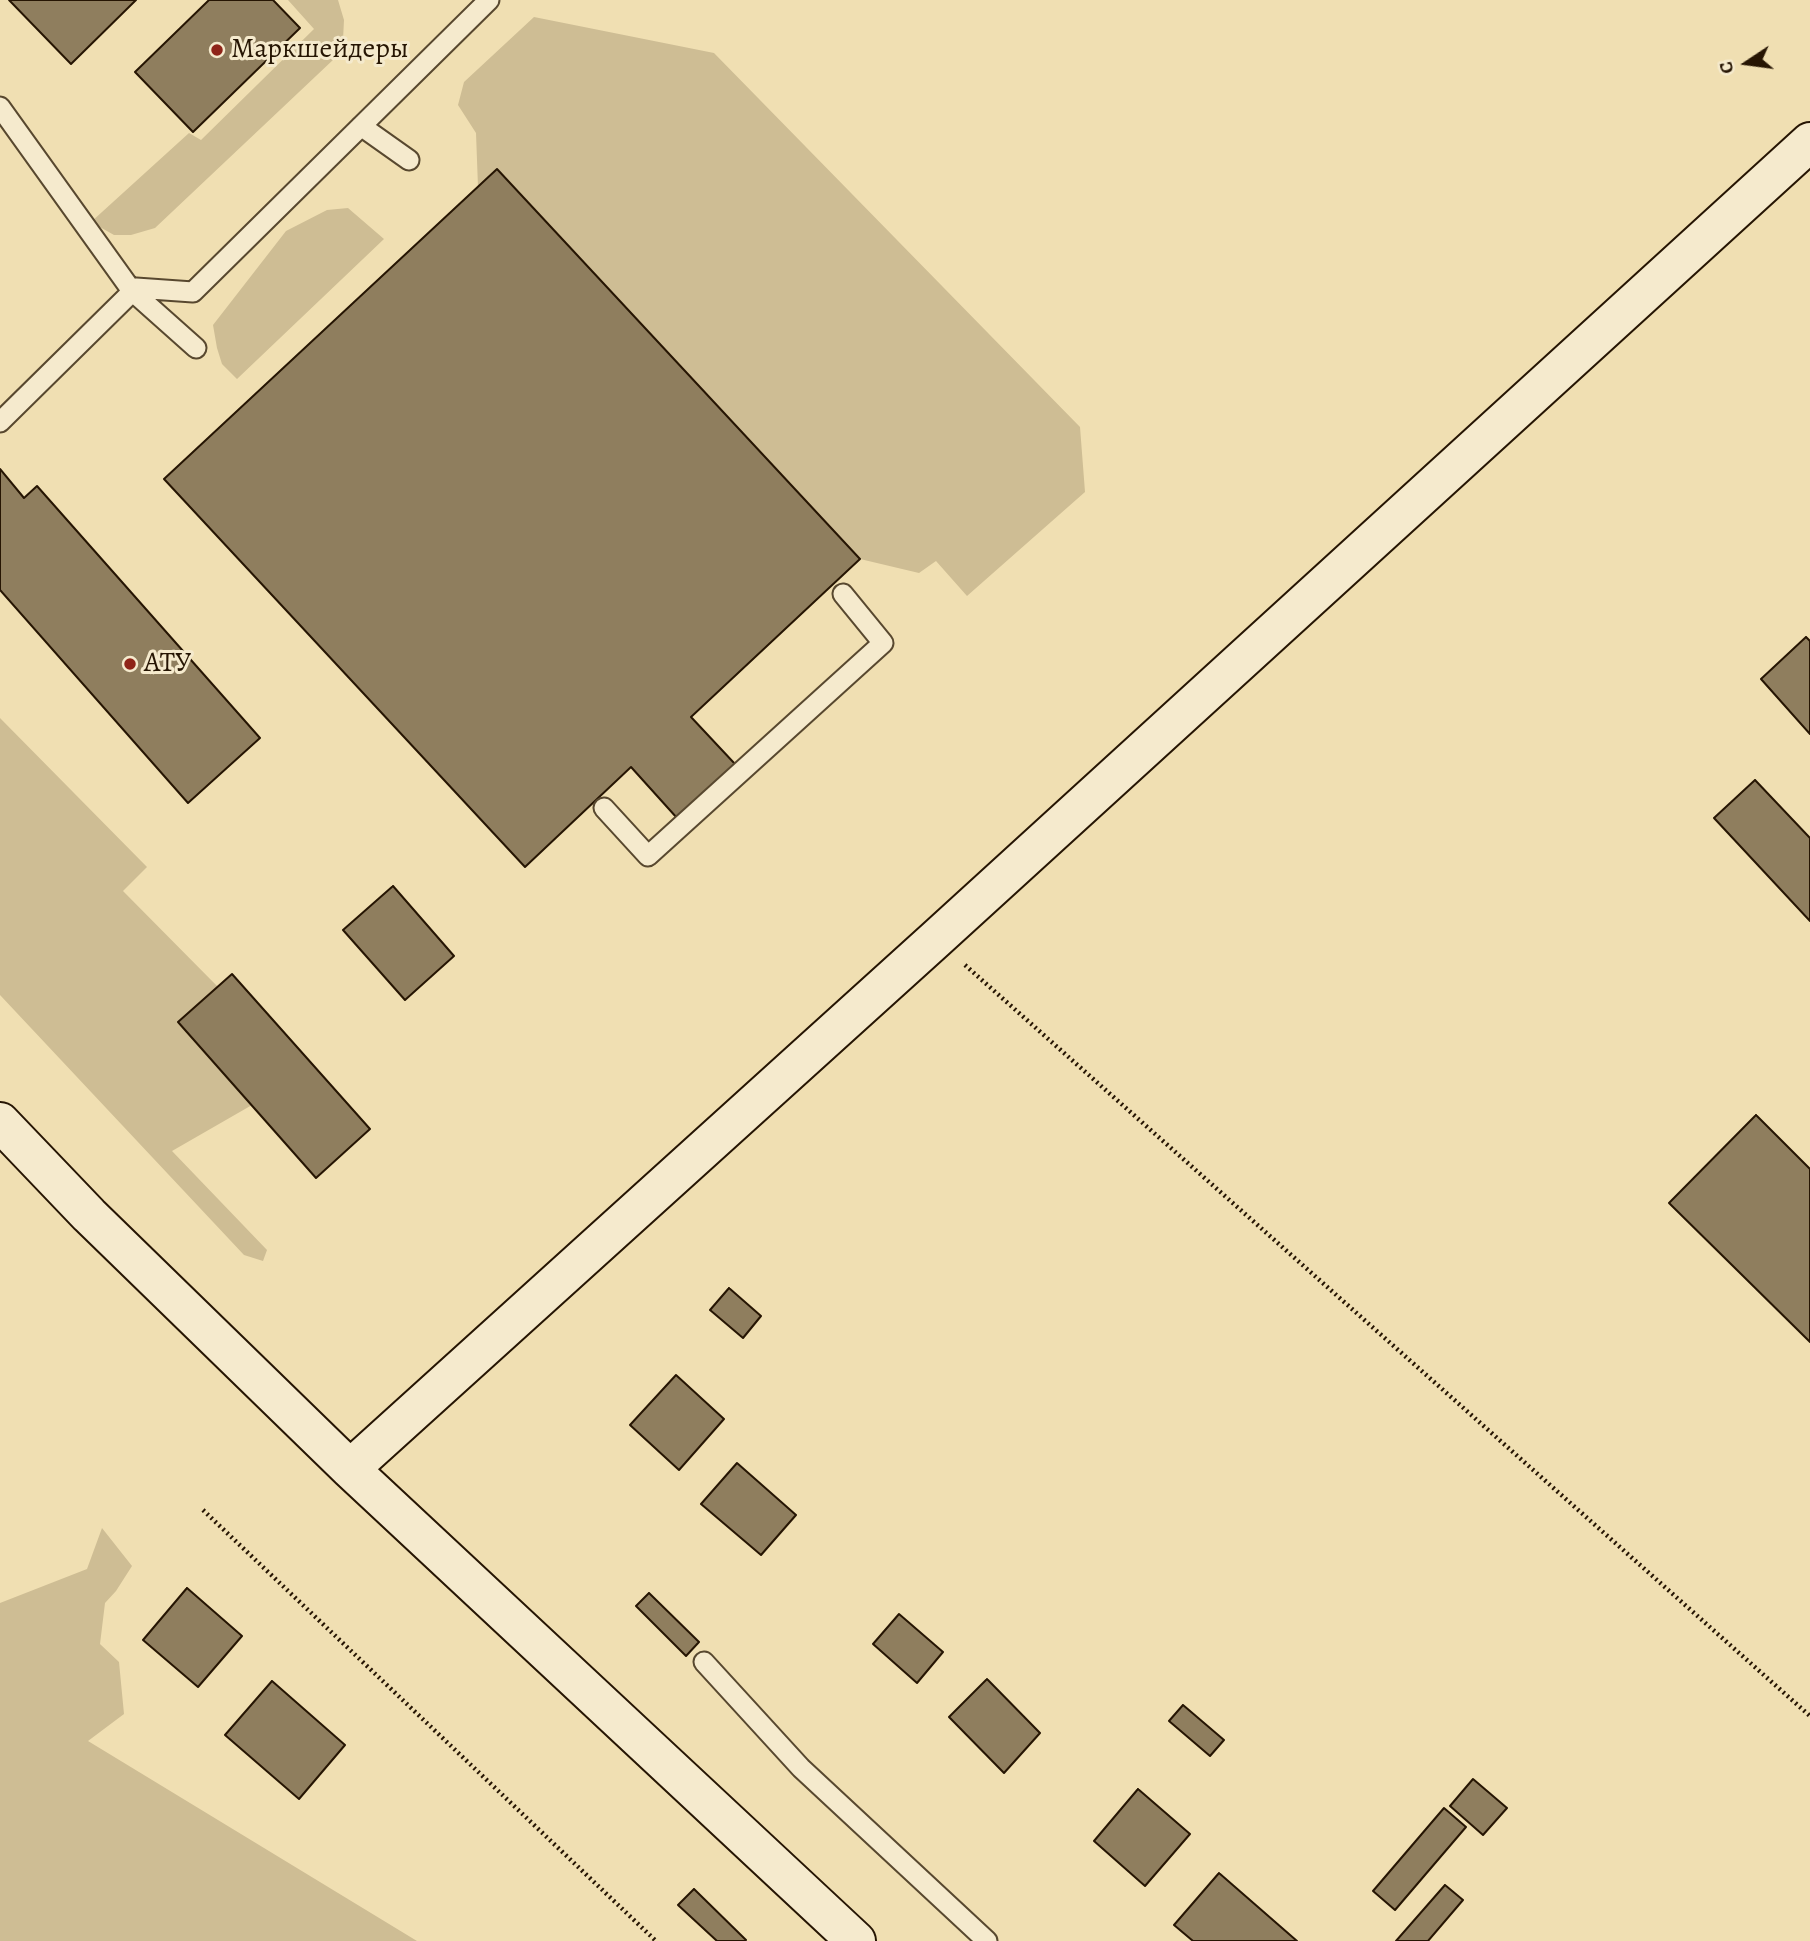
<!DOCTYPE html>
<html>
<head>
<meta charset="utf-8">
<style>
  body { margin:0 }
  #map { position:relative; width:1810px; height:1941px; overflow:hidden; background:#f0dfb2; font-family:Alegreya,serif }
  canvas { display:block }
  .north { position:absolute; left:1712px; top:28px; width:70px; height:70px; -webkit-text-stroke:5px #f5eacd; paint-order:stroke; rotate:257deg; font-size:19px; font-weight:700; line-height:28px; text-align:center; color:#261503 }
  .north::after { content:''; display:block; margin:auto; width:24px; height:32px; background:#261503; clip-path:polygon(50% 0,100% 100%,50% 72%,0 100%) }
</style>
</head>
<body>
<div id="map">
<canvas width="1810" height="1941"></canvas>
<div class="north">С</div>
</div>
<script>
const g = document.querySelector('canvas').getContext('2d');
g.lineJoin = 'round';
function fill(path, color) { g.fillStyle = color; g.fill(path, 'evenodd'); }
const poly = rows => new Path2D(rows.map(r => 'M' + r).join(''));
function trace(path, color, width, dash) { g.strokeStyle = color; g.lineWidth = width; g.lineCap = dash ? 'butt' : 'round'; g.setLineDash(dash || []); g.stroke(path); }
function write(font, color, halo, rows, align = 'center') {
  g.font = font + ' Alegreya,serif'; g.lineWidth = 6; g.setLineDash([]); g.textBaseline = 'middle'; g.strokeStyle = halo; g.fillStyle = color; for (const [text, x, y, turn = 0] of rows) {
    g.save(); g.translate(x, y); g.rotate((+turn || 0) * Math.PI / 180); g.textAlign = isNaN(turn) ? turn : align; if (halo) g.strokeText(text, 0, 0); g.fillText(text, 0, 0); g.restore();
  }
}
const green = poly([
  [288,0,338,0,344,20,343,40,334,59,155,228,131,235,114,235,91,222,189,133,201,140,314,29],
  [534,17,714,53,1080,427,1085,492,967,596,936,561,919,573,860,559,498,169,478,187,476,133,458,105,464,82],
  [348,208,384,239,237,379,222,364,217,348,213,325,286,231,327,210],
  [0,718,147,867,123,891,218,987,178,1022,252,1105,172,1151,267,1250,263,1261,244,1255,0,995],
  [102,1528,132,1566,116,1591,105,1603,100,1644,119,1662,124,1714,88,1741,417,1941,0,1941,0,1603,87,1569]
]);
const building = poly([
  [9,0,136,0,71,64,9,0],
  [209,0,273,0,300,28,193,132,135,72,209,0],
  [497,169,860,559,691,717,735,764,677,818,631,767,525,867,164,479,497,169],
  [0,469,24,498,37,486,260,738,188,803,0,590,0,469],
  [1806,637,1810,641,1810,734,1761,679,1806,637],
  [1755,780,1810,838,1810,921,1714,818,1755,780],
  [393,886,454,956,405,1000,343,930,393,886],
  [232,974,370,1129,316,1178,178,1022,232,974],
  [1756,1115,1810,1169,1810,1342,1669,1203,1756,1115],
  [729,1288,761,1316,743,1338,710,1310,729,1288],
  [676,1375,724,1419,679,1470,630,1425,676,1375],
  [737,1463,796,1515,761,1555,701,1504,737,1463],
  [187,1588,242,1636,198,1687,143,1640,187,1588],
  [649,1593,699,1642,686,1656,636,1606,649,1593],
  [899,1614,943,1652,917,1683,873,1644,899,1614],
  [987,1679,1040,1733,1004,1773,949,1717,987,1679],
  [272,1681,345,1745,299,1799,225,1735,272,1681],
  [1183,1705,1224,1740,1210,1756,1169,1721,1183,1705],
  [1473,1779,1507,1808,1483,1835,1450,1806,1473,1779],
  [1138,1789,1190,1834,1145,1886,1094,1841,1138,1789],
  [1444,1808,1466,1827,1395,1910,1373,1891,1444,1808],
  [1219,1873,1297,1941,1193,1941,1174,1925,1219,1873],
  [1445,1885,1463,1900,1428,1941,1396,1941,1445,1885],
  [694,1889,746,1940,745,1941,717,1941,678,1905,694,1889]
]);
const path = poly([
  [965,965,1810,1716],
  [203,1510,656,1941]
]);
const lane = poly([
  [0,107,132,291,196,348],
  [361,126,409,160],
  [0,422,136,288,193,292,489,0],
  [604,808,648,856,883,643,843,594],
  [704,1662,801,1768,987,1941]
]);
const secondary = poly([
  [0,1122,89,1215,350,1469,856,1941],
  [350,1469,936,939,1810,142]
]);
const markers = [
  [217,50,7,"#8f2418"],
  [130,664,7,"#8f2418"]
];
const poiNames = [
  ["Маркшейдеры",231,50],
  ["АТУ",144,664]
];
fill(green, '#cebd94');
fill(building, '#8f7e5e');
trace(building, '#261503', 2);
trace(lane, '#58482f', 23);
trace(secondary, '#261503', 42);
trace(path, '#261503', 4.5, [2, 3.5]);
trace(lane, '#f5eacd', 19);
trace(secondary, '#f5eacd', 38);
for (const [x, y, r, color] of markers) { const dot = new Path2D(); dot.arc(x, y, r, 0, 2 * Math.PI); g.fillStyle = color; g.fill(dot); trace(dot, '#f5eacd', 2.5); }
write('28px', '#261503', '#f5eacd', poiNames, 'left');
</script>
</body>
</html>
